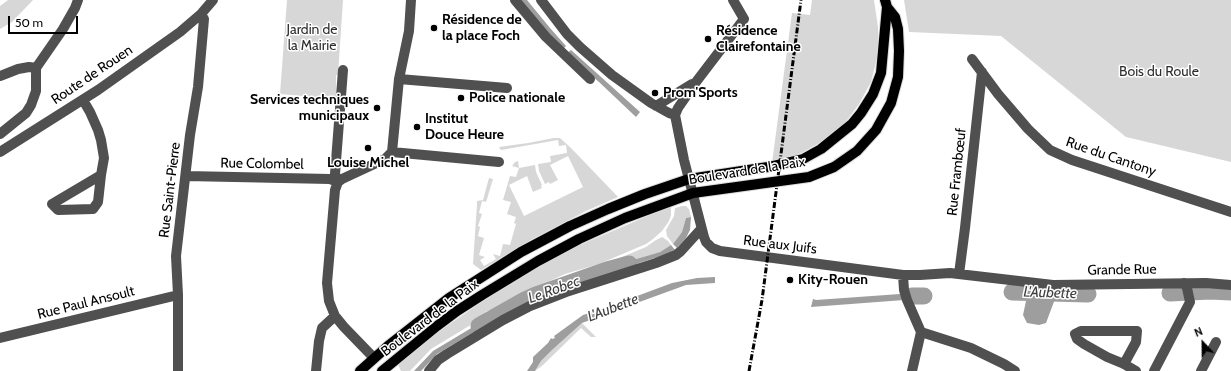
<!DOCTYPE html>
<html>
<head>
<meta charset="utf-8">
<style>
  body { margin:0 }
  #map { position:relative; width:1231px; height:371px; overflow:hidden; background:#fff; font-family:Cabin,sans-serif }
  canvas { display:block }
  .north { position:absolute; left:1183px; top:323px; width:40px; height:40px; -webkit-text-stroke:3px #fff; paint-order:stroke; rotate:338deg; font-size:11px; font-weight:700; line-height:16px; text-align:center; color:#000 }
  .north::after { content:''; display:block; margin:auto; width:14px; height:18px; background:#000; clip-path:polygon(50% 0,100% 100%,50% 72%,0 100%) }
  .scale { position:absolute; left:8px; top:16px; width:70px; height:18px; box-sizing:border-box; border:2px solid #000; border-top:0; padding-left:5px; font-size:12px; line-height:14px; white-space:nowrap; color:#000; -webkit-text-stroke:3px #fff; paint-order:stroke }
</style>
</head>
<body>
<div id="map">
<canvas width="1231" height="371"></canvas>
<div class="north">N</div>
<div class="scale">50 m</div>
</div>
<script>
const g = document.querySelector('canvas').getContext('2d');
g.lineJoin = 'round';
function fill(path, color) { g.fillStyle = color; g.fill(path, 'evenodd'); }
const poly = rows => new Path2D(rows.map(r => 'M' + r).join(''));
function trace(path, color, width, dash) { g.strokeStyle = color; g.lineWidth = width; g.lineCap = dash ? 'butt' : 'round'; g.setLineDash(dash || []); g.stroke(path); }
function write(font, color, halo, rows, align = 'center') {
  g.font = font + ' Cabin,sans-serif'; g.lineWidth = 3; g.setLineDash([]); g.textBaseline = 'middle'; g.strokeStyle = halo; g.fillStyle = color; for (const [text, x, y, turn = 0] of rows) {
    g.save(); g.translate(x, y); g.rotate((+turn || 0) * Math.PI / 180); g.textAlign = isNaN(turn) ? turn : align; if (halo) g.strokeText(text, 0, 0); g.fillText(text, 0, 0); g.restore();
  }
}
const green = poly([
  [8,0,33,0,12,22,0,29,0,6],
  [287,0,343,0,338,75,336,75,336,99,280,94],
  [812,0,874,0,878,27,878,54,871,82,859,104,845,123,826,139,803,152,793,157,772,163,792,13,810,15],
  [904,0,1231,0,1231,162,1126,137,1001,36,909,32],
  [554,138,560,138,571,148,618,197,586,211,531,240,481,270,473,264,477,204,477,201,483,200,489,178,493,179,487,199,486,202,482,201,479,213,482,214,478,226,480,227,478,236,484,238,479,255,485,257,480,260,484,266,496,259,493,254,500,256,503,244,510,245,516,224,514,223,516,217,507,214,511,202,503,200,510,176,516,177,519,168,512,166,515,162,518,161,519,168,535,165,536,172,542,185,541,186,542,188,533,192,527,176,509,185,524,216,583,187,568,156,550,165,558,180,550,184,549,182,545,184,539,171,538,164,551,162,550,156,567,153,566,145,559,146,558,140,501,150,499,147,528,143],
  [671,206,671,215,669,221,662,231,653,239,646,244,599,264,565,274,517,296,497,309,487,311,469,326,431,349,410,371,401,371,399,367,398,364,437,333,487,298,523,276,573,248],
  [682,206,686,206,689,209,691,217,686,218,682,232,673,244,667,236,666,230,674,216,675,208],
  [662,237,668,241,671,245,660,252,620,264,620,259,622,257,646,247,656,240],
  [602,266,605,268,565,282,565,277,568,275],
  [582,323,596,337,591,337,581,328,543,365,535,371,541,361,552,350]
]);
const water = poly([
  [519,0,527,0,550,28,566,46,562,50],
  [571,50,640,112,636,117,599,82,566,54],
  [691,217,690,230,686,238,677,248,673,244,682,232,686,218],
  [671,245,675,250,667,254,608,273,606,268,660,252],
  [605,268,606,274,568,287,567,286,565,282],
  [715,277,715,283,686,285,582,323,552,350,541,361,535,371,527,371,533,362,533,357,548,343,551,338,552,339,555,338,554,336,583,315,601,309,602,311,613,307,613,305,672,283,697,278],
  [546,289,548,294,531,300,502,316,500,311,524,298],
  [900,294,904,300,811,307,813,299,816,300],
  [1034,299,1055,299,1046,323,1039,325,1027,323,1023,315,1026,301],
  [498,312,499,317,437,354,421,371,414,371,433,351]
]);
const river = poly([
  [1012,292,1088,294],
  [1170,293,1210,291,1231,292],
  [912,296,924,296],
  [479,326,525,300,536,295,607,270,629,264]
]);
const minor = poly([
  [515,0,546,37,590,79],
  [541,0,567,34,580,47,612,75,651,103,669,113,675,115],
  [972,59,998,94,1028,129,1050,150,1072,160,1231,212],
  [0,76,18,69,29,67,36,68],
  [399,79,507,88],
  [83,100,90,112,98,130,101,140,104,158,101,175,98,202,93,209,58,210,52,204,101,175],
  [656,106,692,84],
  [675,115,684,160,704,237,706,242,712,248,720,251,903,275,920,275,950,273,1053,285,1206,283,1231,285],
  [675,115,678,108,696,82,744,19,733,0],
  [0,134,26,113,31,105,36,91,36,68,63,29,75,8,78,0],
  [0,152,98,90,180,32,201,14,213,0],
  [392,152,499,162],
  [186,176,330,179,338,182],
  [338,182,335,174,343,70],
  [959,274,965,228,982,72],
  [903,275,904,290,907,300,921,332,912,371],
  [921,332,971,348,1004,364,1015,371],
  [0,338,178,295],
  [374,358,344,327,335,316,329,301,327,283,335,190,338,182,342,179,385,159,392,152,399,79,409,31,411,0],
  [1124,364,1136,342,1137,331,1081,331,1075,334,1077,339,1084,344,1107,357,1124,364,1136,371],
  [178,371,178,295,176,256,190,135,198,87,204,19,201,14],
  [316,371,319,341,322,328,335,316],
  [429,371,438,360,447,354,503,320,530,306,566,292,656,263,676,255,681,251,701,229],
  [1154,371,1190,302,1187,288,1184,283],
  [1201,371,1216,342]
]);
const major = poly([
  [360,371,388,346,449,298,521,252,570,226,608,209,645,194,689,179,768,167,803,159,821,149,852,124,861,113,873,94,881,73,887,7],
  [382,371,437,326,457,311,482,295,538,261,579,239,625,218,693,193,809,177,834,167,857,151,876,130,891,103,898,77,899,51,898,29,895,17,887,7,885,0]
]);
const rail = poly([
  [749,371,762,300,801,0]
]);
const markers = [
  [434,28,4,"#000"],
  [708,39,4,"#000"],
  [655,93,4,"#000"],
  [461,98,4,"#000"],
  [377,108,4,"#000"],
  [417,127,4,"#000"],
  [368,148,4,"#000"],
  [790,280,4,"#000"]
];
const poiNames = [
  ["Résidence de",442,20],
  ["la place Foch",442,36],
  ["Résidence",716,31],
  ["Clairefontaine",716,47],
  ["Prom'Sports",663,93],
  ["Police nationale",469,98],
  ["Services techniques",369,100,"right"],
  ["municipaux",369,116,"right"],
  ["Institut",425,119],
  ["Douce Heure",425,135],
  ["Louise Michel",368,163,"center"],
  ["Kity-Rouen",798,280]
];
const parkNames = [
  ["Jardin de",312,30],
  ["la Mairie",312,46],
  ["Bois du Roule",1159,72]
];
const streetNames = [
  ["Route de Rouen",92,75,-34],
  ["Rue du Cantony",1111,157,19],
  ["Rue Colombel",262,164,1],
  ["Boulevard de la Paix",747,171,-9],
  ["Rue Frambœuf",957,172,-84],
  ["Rue Saint-Pierre",170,190,-83],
  ["Rue aux Juifs",780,245,7],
  ["Grande Rue",1122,270,-1],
  ["Rue Paul Ansoult",86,303,-14],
  ["Boulevard de la Paix",430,318,-37]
];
const waterNames = [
  ["Le Robec",554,290,-20],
  ["L'Aubette",1050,293,2],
  ["L'Aubette",613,308,-21]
];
fill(green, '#d7d7d7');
fill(water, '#9e9e9e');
trace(river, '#9e9e9e', 17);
trace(major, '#dbdbdb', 12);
trace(minor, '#505050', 10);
trace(major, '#000', 10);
trace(rail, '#000', 3, [6, 2, 1, 2]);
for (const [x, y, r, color] of markers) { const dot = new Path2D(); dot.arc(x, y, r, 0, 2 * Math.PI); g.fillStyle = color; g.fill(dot); trace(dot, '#fff', 1.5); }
write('bold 14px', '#000', '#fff', poiNames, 'left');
write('14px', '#2e2e2e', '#fff', parkNames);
write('14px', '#000', '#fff', streetNames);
write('italic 15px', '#3f3f3f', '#fff', waterNames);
</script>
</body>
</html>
